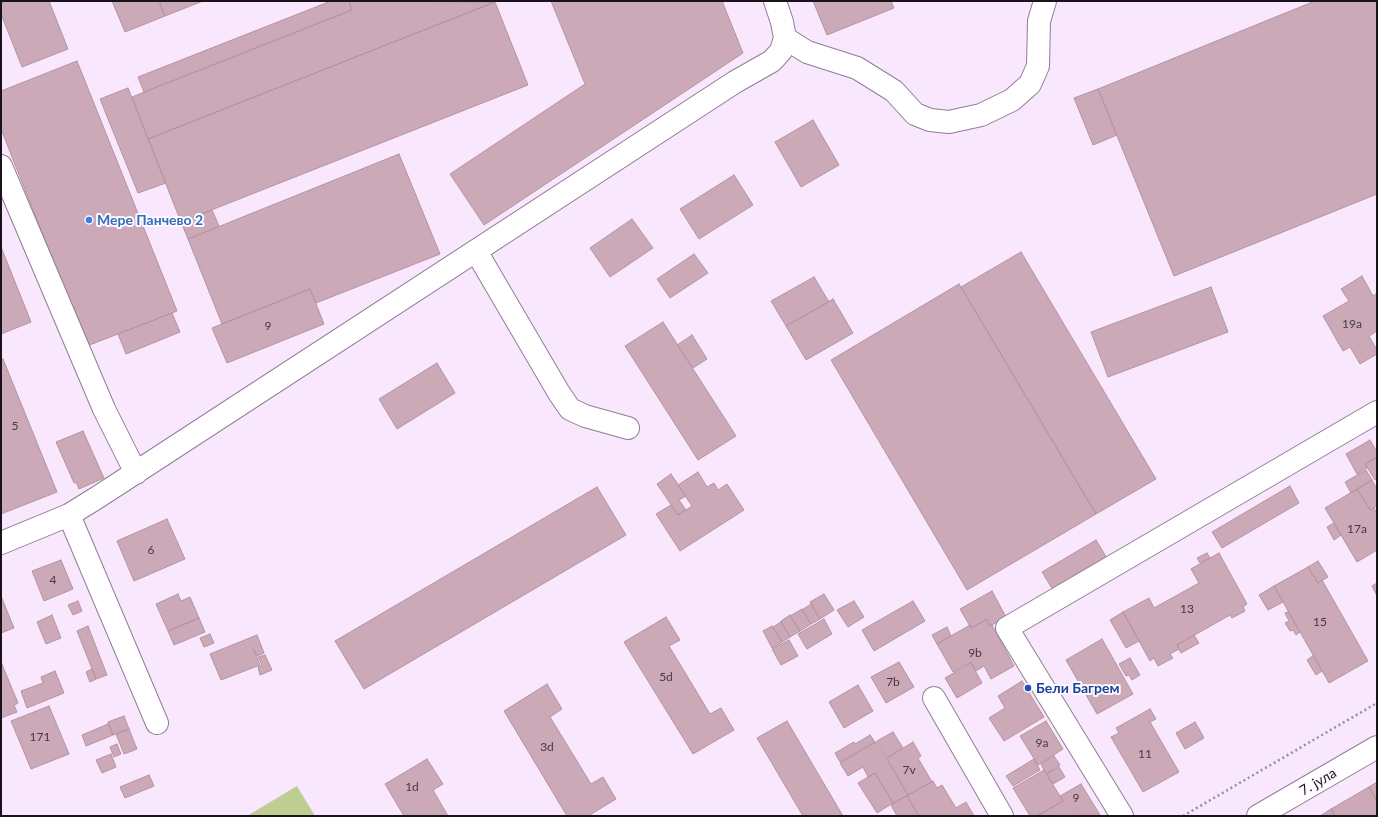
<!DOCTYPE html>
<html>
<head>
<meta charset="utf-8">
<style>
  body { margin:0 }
  #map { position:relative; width:1378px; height:817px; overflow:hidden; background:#f9e7fd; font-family:Lato,sans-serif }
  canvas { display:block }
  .frame { position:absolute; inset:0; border:2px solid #1a121c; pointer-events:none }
</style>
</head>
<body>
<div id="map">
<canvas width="1378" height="817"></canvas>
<div class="frame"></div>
</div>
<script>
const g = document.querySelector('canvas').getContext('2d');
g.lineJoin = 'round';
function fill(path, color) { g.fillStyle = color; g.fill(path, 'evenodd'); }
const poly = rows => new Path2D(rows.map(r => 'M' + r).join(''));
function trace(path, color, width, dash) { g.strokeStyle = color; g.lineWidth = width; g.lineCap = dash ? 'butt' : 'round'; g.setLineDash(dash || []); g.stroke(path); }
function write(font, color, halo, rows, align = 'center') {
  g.font = font + ' Lato,sans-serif'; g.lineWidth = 4; g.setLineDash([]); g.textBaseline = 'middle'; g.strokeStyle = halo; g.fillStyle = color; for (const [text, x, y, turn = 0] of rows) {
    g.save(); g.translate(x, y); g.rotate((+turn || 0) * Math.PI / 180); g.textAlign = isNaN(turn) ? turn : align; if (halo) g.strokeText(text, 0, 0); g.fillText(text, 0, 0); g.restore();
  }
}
const green = poly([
  [297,786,315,816,247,816]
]);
const building = poly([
  [6,1,49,1,68,49,22,67,1,14,1,3,6,1],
  [112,1,159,1,165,16,125,32,112,1],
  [159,1,203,1,165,16,159,1],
  [331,1,349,1,352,10,144,92,138,77,331,1],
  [349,1,495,2,148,139,132,97,352,10,349,1],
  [551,1,722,1,743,53,484,225,450,174,585,84,551,1],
  [813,1,891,1,894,8,827,35,813,1],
  [1315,1,1377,1,1377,194,1174,276,1098,89,1315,1],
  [495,2,528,85,181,222,148,139,495,2],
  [77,61,177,311,87,346,1,129,1,91,77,61],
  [128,88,166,183,138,193,100,99,128,88],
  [1098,89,1117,135,1093,145,1074,98,1098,89],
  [813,120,839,165,801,187,775,142,813,120],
  [399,154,440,254,316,303,310,289,222,324,188,239,399,154],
  [734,175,753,205,699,239,680,209,734,175],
  [212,210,219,226,188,239,181,222,212,210],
  [632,219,653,248,610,277,590,248,632,219],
  [1,247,31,322,1,334,1,247],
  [1021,252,1156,479,1096,514,961,287,1021,252],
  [694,254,708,273,670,298,657,279,694,254],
  [1362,276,1373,296,1377,293,1377,331,1369,336,1377,350,1377,354,1360,364,1350,347,1343,351,1323,316,1349,301,1341,289,1362,276],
  [814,277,829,302,786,326,771,301,814,277],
  [959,284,1096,514,967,590,831,360,959,284],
  [1211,287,1228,332,1108,377,1091,332,1211,287],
  [310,289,324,324,227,363,212,328,310,289],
  [833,299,853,333,806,360,786,326,833,299],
  [172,313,180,332,126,354,118,334,172,313],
  [663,322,736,436,698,460,625,346,663,322],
  [692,335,707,359,693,368,677,345,692,335],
  [3,359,57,492,1,514,1,360,3,359],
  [437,363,455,393,397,429,379,399,437,363],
  [83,431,104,478,79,489,76,482,74,483,56,442,83,431],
  [1370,440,1377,452,1377,457,1365,464,1368,467,1357,474,1346,454,1370,440],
  [1377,457,1377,479,1375,480,1365,464,1377,457],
  [1366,470,1372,480,1351,493,1345,482,1366,470],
  [698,472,707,487,714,483,718,490,727,484,744,510,680,551,656,514,671,505,678,515,692,506,678,485,698,472],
  [671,474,686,496,679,500,686,510,678,515,657,484,671,474],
  [1372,480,1377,489,1377,506,1370,510,1357,489,1372,480],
  [1290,486,1299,503,1222,548,1212,532,1290,486],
  [597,487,626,535,364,689,335,641,597,487],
  [1357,489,1370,510,1374,508,1377,513,1377,550,1357,562,1325,508,1357,489],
  [167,519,185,559,134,581,117,541,167,519],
  [1334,523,1341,535,1334,540,1327,527,1334,523],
  [1096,540,1107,558,1053,590,1042,572,1096,540],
  [1207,553,1210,558,1200,563,1197,558,1207,553],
  [1219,553,1247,604,1243,607,1245,611,1232,618,1230,615,1177,645,1179,649,1170,654,1173,658,1158,666,1154,658,1150,661,1123,612,1149,598,1154,608,1199,583,1191,569,1219,553],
  [61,560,73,589,44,601,32,571,61,560],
  [1318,561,1328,577,1318,583,1308,567,1318,561],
  [1308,567,1318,583,1322,580,1368,661,1329,683,1274,586,1308,567],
  [1377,583,1377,596,1372,586,1377,583],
  [1274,586,1283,602,1268,610,1259,595,1274,586],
  [992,591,1006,617,990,626,987,619,971,628,960,609,992,591],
  [178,594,181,601,190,597,199,618,168,631,156,604,178,594],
  [824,594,834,610,820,619,810,602,824,594],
  [1,596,14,628,1,633,1,596],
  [78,601,82,611,73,615,68,605,78,601],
  [854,601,864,617,848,627,837,610,854,601],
  [913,601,925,621,874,651,862,630,913,601],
  [811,604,820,619,811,624,802,610,811,604],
  [802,609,811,624,800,631,790,616,802,609],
  [1123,612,1139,641,1126,648,1110,620,1123,612],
  [1288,612,1300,632,1296,635,1293,630,1290,631,1285,623,1289,621,1285,613,1288,612],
  [52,615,61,638,46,644,37,622,52,615],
  [790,615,800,631,790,637,781,621,790,615],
  [666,617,680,640,669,646,710,714,721,708,734,730,693,754,624,642,666,617],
  [199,618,205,632,174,645,168,631,199,618],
  [824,619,832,634,807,649,798,634,824,619],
  [986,620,990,626,992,625,1014,666,991,679,984,666,976,671,971,662,953,672,937,644,970,625,971,628,986,620],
  [781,622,790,637,782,642,773,627,781,622],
  [88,626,107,675,96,679,77,631,88,626],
  [772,626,782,642,772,648,763,631,772,626],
  [947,627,951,636,937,644,932,635,947,627],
  [210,634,214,643,204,647,200,638,210,634],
  [257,635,264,653,257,656,254,649,253,649,260,665,221,680,210,654,257,635],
  [1194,635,1199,643,1181,653,1177,645,1194,635],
  [1102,639,1133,694,1097,714,1066,660,1102,639],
  [789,640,798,656,781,665,772,649,789,640],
  [265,655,272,670,260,675,258,667,262,665,258,657,265,655],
  [1314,655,1322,671,1316,675,1307,660,1314,655],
  [1130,658,1140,675,1132,680,1129,675,1126,676,1119,664,1130,658],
  [1,662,18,703,14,705,17,712,1,718,1,662],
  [899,662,914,687,886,703,871,677,899,662],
  [971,663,982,683,957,698,945,678,971,663],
  [92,669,96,679,90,682,86,672,92,669],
  [55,671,64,693,27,708,21,691,43,683,41,677,55,671],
  [1022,681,1044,717,1004,741,989,718,1005,708,998,696,1022,681],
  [547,684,562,709,550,717,591,784,603,777,616,799,588,816,567,816,504,711,547,684],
  [858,685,873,711,844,728,829,702,858,685],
  [49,706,69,754,31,769,11,721,49,706],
  [1150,709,1156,719,1150,722,1179,772,1143,792,1111,737,1119,733,1116,728,1150,709],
  [124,716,129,729,113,735,108,722,124,716],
  [787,721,843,816,803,816,757,738,787,721],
  [1046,721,1063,749,1038,765,1020,736,1046,721],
  [1195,722,1204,738,1185,749,1176,733,1195,722],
  [108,724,113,735,86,746,82,735,108,724],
  [129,729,137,749,124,754,116,734,129,729],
  [893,732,903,748,887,758,877,741,893,732],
  [870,735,875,742,840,762,835,753,854,742,855,744,870,735],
  [876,742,908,795,893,803,875,773,868,777,863,767,848,776,840,763,876,742],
  [913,742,921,756,918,758,932,782,908,795,887,758,913,742],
  [117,744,121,754,114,757,110,747,117,744],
  [111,754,116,767,102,773,96,760,111,754],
  [1054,756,1060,765,1046,774,1041,764,1054,756],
  [427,759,443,784,433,790,448,816,404,816,385,784,427,759],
  [1034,759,1040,770,1013,786,1006,776,1034,759],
  [1059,767,1065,777,1053,784,1047,774,1059,767],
  [1044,770,1063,801,1037,816,1030,816,1013,788,1044,770],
  [875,773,893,803,877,813,858,783,875,773],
  [149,775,154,786,125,798,120,787,149,775],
  [933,781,937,788,942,785,956,808,966,802,974,816,919,816,907,796,933,781],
  [1377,782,1377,801,1369,787,1377,782],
  [1081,784,1100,815,1037,816,1063,801,1060,796,1081,784],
  [1369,787,1377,801,1377,816,1335,816,1331,809,1369,787],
  [907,796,919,816,897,816,891,805,907,796],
  [1331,809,1335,816,1320,816,1331,809]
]);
const path = poly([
  [1183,816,1377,703]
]);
const minor = poly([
  [785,38,807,52,857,68,894,91,915,114,930,120,949,122,981,115,1012,100,1030,84,1038,66,1039,21,1045,1],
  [1,166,104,409,136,473],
  [476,251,559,393,570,409,585,416,628,428],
  [69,515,157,723],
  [1,543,69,515,98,497,735,82,772,61,781,51,785,38,782,22,775,1],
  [934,698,1002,816],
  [1122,816,1007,628,1377,412],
  [1258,816,1377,747]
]);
const markers = [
  [89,220,4,"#3f7fe0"],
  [1028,688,4,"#1a4fb4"]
];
const numberNames = [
  ["19a",1352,324],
  ["9",268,326],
  ["5",15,426],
  ["17a",1357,529],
  ["6",151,550],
  ["4",53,580],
  ["13",1187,609],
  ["15",1320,622],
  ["9b",975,653],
  ["5d",666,677],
  ["7b",893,682],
  ["171",40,737],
  ["9a",1042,743],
  ["3d",547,747],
  ["11",1145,754],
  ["7v",909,770],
  ["1d",412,787],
  ["9",1076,798]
];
const shopNames = [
  ["Мере Панчево 2",97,220]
];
const transitNames = [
  ["Бели Багрем",1036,688]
];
const streetNames = [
  ["7. јула",1318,782,-30]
];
fill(green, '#becd90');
fill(building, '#cba9b7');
trace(building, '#b593a1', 1);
trace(minor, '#917c96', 24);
trace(path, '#9a8c9d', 2.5, [2, 3]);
trace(minor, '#fff', 22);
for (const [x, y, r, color] of markers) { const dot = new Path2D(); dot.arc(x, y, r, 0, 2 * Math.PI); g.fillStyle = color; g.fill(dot); trace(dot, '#fef9ff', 1.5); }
write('12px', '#463843', null, numberNames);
write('bold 14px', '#366cbe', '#fef9ff', shopNames, 'left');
write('bold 14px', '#164399', '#fef9ff', transitNames, 'left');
write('14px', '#1a121c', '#fef9ff', streetNames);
</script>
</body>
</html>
